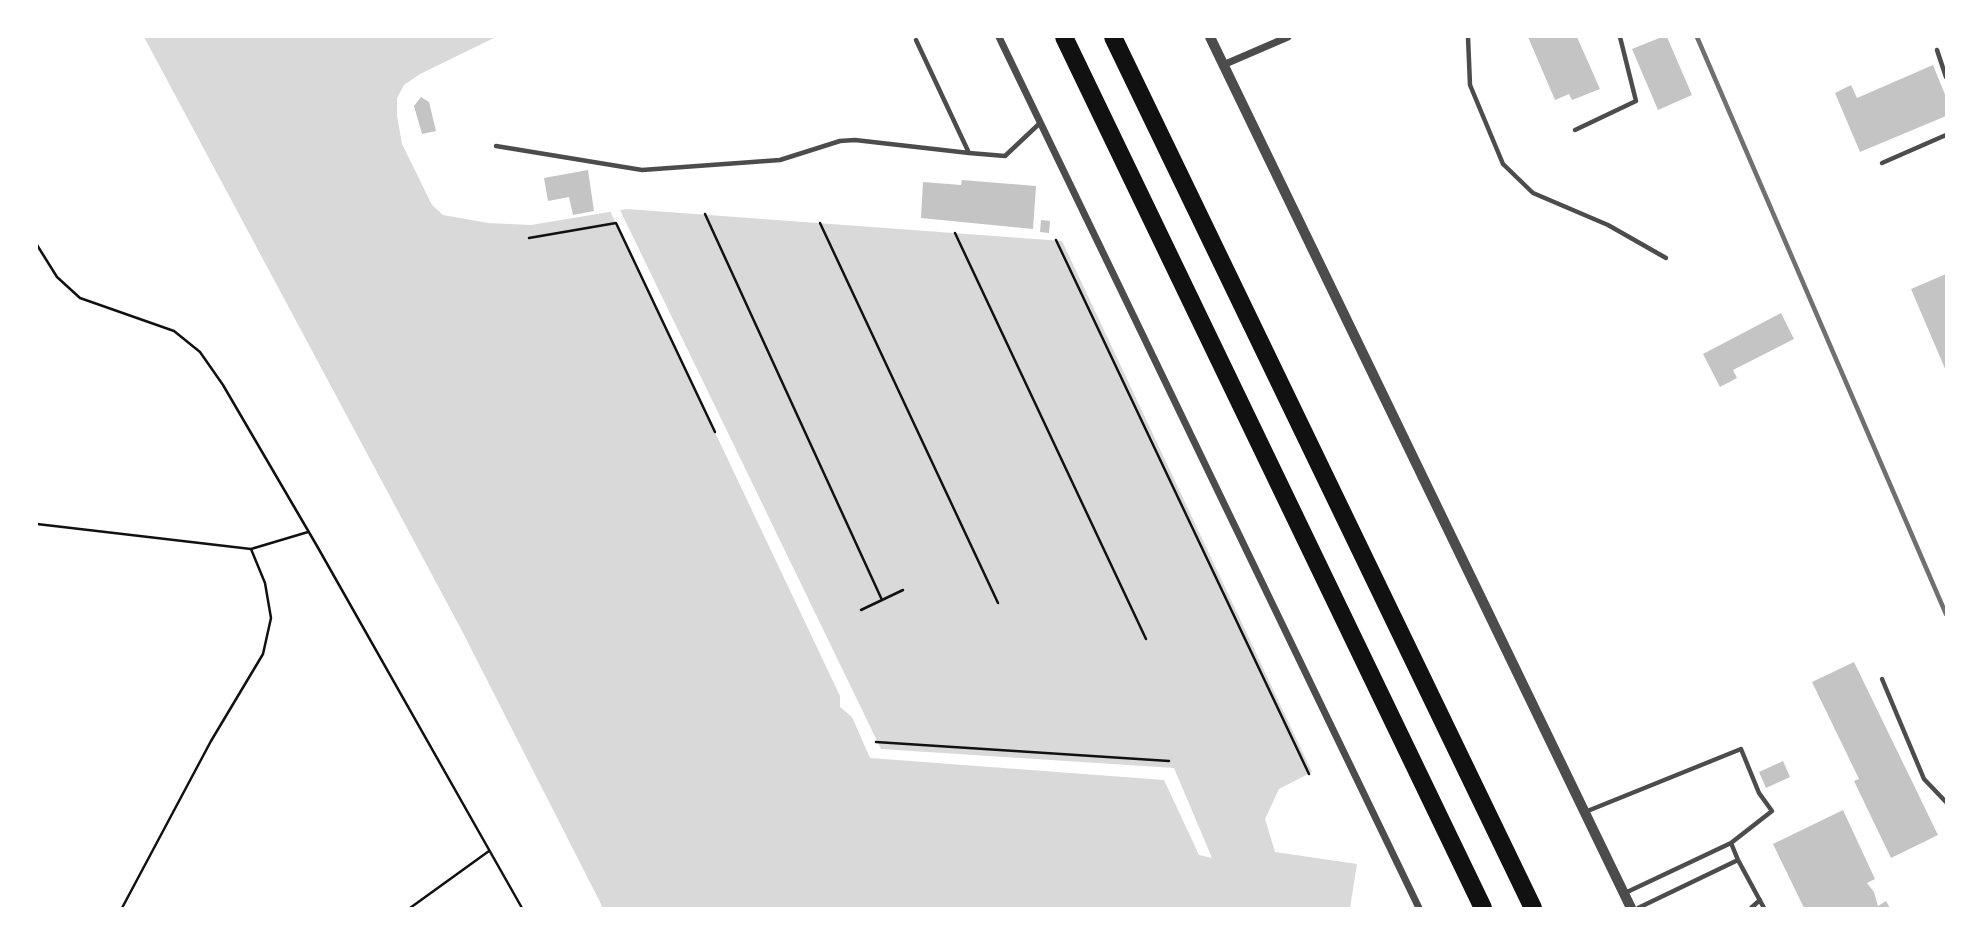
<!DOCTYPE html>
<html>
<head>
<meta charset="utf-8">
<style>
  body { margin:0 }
  #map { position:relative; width:1983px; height:945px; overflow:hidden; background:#fff; font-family:Raleway,sans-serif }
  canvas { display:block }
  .frame { position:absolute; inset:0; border:38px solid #fff; pointer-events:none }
</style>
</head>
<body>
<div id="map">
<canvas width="1983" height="945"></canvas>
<div class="frame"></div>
</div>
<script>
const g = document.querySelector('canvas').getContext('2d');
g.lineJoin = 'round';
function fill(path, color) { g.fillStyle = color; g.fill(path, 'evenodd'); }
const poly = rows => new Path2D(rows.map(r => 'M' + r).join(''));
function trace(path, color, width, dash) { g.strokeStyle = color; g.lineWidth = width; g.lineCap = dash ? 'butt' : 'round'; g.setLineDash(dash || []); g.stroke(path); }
const water = poly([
  [144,37,496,37,420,74,404,85,397,98,397,116,402,144,432,205,443,215,488,223,531,225,627,209,1062,241,1312,772,1279,789,1265,819,1275,852,1357,864,1350,908,603,908,461,629]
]);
const pier = poly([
  [620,210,881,749,1174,768,1212,858,1199,855,1164,780,870,758,852,717,840,707,840,696,610,211]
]);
const building = poly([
  [1528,37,1577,37,1600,89,1572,100,1569,94,1555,100],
  [1662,37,1667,37,1692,95,1658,110,1632,49],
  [1933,65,1946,97,1946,116,1860,152,1835,93,1851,85,1857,98],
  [421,97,429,102,436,131,422,134,414,106],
  [588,170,594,211,573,215,569,197,548,201,544,178],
  [962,180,1036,186,1033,229,921,218,923,182,961,185],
  [1041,220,1050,221,1049,233,1040,232],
  [1946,274,1946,371,1911,289],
  [1781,313,1794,339,1733,370,1737,378,1720,387,1703,354],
  [1854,662,1938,835,1891,858,1854,781,1859,779,1812,682],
  [1783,761,1790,777,1766,788,1759,772],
  [1843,810,1875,879,1867,883,1874,892,1878,906,1886,901,1890,908,1804,908,1773,844]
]);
const path = poly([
  [705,214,882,600],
  [820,223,998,603],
  [955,233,1146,639],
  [529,238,616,223,715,432],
  [1056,240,1309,774],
  [37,245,57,277,80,298,174,331,200,352,223,385,317,546,522,908],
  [37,524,251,549,265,583,271,618,263,654,211,741,122,908],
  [251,549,308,532],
  [861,610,903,590],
  [876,742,1169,761],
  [410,908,489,851]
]);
const service = poly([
  [1468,37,1470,85,1503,164,1533,193,1608,225,1666,258],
  [916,40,969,153,1005,156,1040,123],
  [1937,50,1946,77],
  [1575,130,1636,101,1620,37],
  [496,146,642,170,780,160,840,141,855,140,969,153],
  [1882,163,1946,135],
  [1882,679,1924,779,1946,802],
  [1585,812,1741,749,1759,793,1772,811,1731,843,1625,893],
  [1738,860,1764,908],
  [1638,908,1738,860,1731,843],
  [1751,908,1760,900]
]);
const minor = poly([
  [999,37,1419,908],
  [1223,65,1288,37]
]);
const tertiary = poly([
  [1210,37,1631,908]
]);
const motorway = poly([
  [1064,37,1483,908],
  [1113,37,1533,908]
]);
const rail = poly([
  [1697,37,1946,614]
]);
fill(water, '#d9d9d9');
fill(pier, '#fff');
fill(building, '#c4c4c4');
trace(path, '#111', 2.5);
trace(service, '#4c4c4c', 4.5);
trace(minor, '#4c4c4c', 7);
trace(tertiary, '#4c4c4c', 10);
trace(motorway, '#111', 18);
trace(rail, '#707070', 4.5);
</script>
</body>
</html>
